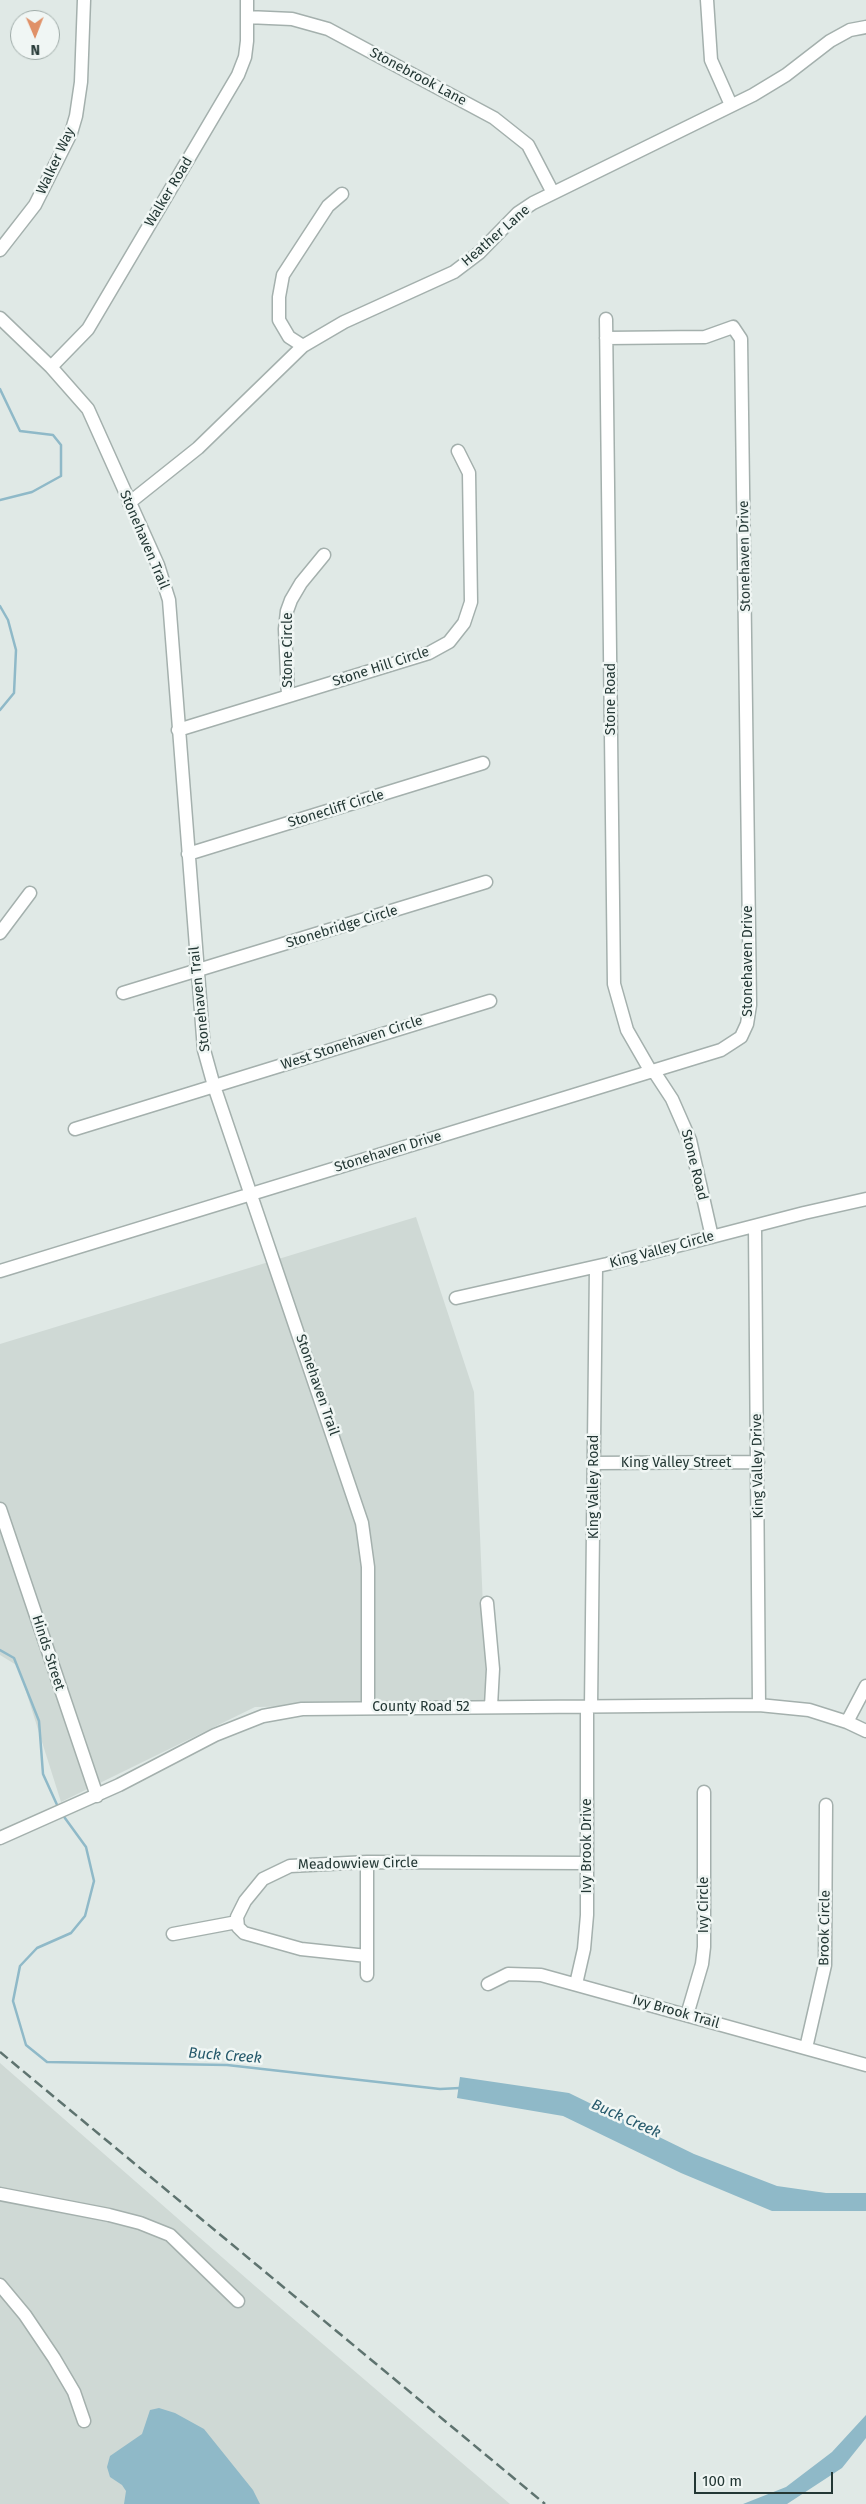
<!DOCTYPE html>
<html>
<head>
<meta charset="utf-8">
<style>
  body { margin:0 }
  #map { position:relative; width:866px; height:2504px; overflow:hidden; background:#e0e9e6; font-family:"Fira Sans",sans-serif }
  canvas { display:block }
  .north { position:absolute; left:10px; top:10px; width:50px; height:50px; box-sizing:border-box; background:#f0f6f4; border:1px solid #9eaaa7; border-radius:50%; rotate:179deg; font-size:14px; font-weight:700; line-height:20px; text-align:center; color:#233734 }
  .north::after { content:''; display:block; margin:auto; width:18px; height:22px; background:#e09168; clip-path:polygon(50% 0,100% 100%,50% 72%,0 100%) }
  .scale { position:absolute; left:694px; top:2472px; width:139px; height:22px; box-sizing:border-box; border:2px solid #233734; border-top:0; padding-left:6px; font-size:15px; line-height:18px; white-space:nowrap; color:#233734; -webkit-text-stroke:4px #f0f6f4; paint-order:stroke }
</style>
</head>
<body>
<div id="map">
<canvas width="866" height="2504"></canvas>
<div class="north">N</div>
<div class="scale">100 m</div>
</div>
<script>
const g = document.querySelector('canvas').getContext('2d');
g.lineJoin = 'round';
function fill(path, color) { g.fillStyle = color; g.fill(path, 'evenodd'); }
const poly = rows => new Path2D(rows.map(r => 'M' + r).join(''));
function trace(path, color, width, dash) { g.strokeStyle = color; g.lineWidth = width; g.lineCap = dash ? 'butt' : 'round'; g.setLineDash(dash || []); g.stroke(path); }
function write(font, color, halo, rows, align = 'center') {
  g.font = font + ' "Fira Sans",sans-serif'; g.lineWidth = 5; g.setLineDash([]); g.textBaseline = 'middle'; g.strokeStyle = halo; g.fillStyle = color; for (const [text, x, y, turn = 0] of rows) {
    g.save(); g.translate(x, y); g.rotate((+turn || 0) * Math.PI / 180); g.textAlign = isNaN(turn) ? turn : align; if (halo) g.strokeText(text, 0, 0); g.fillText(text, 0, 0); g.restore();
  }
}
const built = poly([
  [416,1217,474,1392,487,1703,255,1707,61,1802,18,1666,0,1655,0,1344],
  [0,2063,255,2286,510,2504,0,2504]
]);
const water = poly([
  [460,2077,569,2093,694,2154,777,2186,826,2193,866,2193,866,2211,772,2211,681,2173,563,2116,457,2098],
  [159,2408,175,2413,204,2429,253,2490,260,2504,124,2504,126,2491,122,2485,110,2477,107,2467,110,2456,142,2434,150,2410],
  [866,2415,866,2438,842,2468,787,2504,743,2504,786,2487,832,2452]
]);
const stream = poly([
  [0,389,20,431,53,435,61,445,61,476,32,492,0,500],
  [0,606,8,620,16,650,14,693,0,710],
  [0,1650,14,1658,39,1721,43,1774,58,1807],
  [62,1814,86,1847,94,1881,85,1916,71,1933,37,1948,20,1966,13,2001,26,2045,47,2062,227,2065,440,2089,460,2088]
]);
const minor = poly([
  [707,0,711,60,731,105],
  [247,17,292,19,328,29,494,118,528,145,553,193],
  [0,250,35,205,71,133,76,116,81,82,84,0],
  [0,318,51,367,88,409,158,565,169,600,204,1050,214,1086,362,1523,368,1567,368,1707],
  [606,319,614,984,627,1030,650,1070],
  [303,346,289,337,279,320,279,297,283,275,328,206,342,194],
  [51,367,88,329,238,75,245,57,247,41,247,0],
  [129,503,198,448,303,346,344,322,454,272,479,253,518,213,533,203,753,95,786,75,830,41,850,30,866,27],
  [288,696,285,629,287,611,291,600,301,583,324,555],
  [178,730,429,653,449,642,464,623,471,602,469,473,458,451],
  [188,854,483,763],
  [0,933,30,893],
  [123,993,486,882],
  [653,1070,672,1099,690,1140,712,1237],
  [75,1129,490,1001],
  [755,1227,759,1705],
  [0,1271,721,1050,741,1037,747,1024,750,1005,741,339,733,327,705,337,606,338],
  [456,1298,607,1264,804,1213,866,1199],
  [594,1463,758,1462],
  [0,1509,97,1796],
  [487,1603,493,1669,491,1706],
  [591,1707,596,1267],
  [847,1722,866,1686],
  [0,1838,119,1785,215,1735,263,1716,302,1709,759,1705,809,1710,847,1722,866,1731],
  [173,1934,237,1922],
  [367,1956,301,1949,244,1933,238,1927,237,1917,245,1901,263,1879,290,1866,367,1862,587,1863],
  [367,1975,367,1862],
  [488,1984,508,1974,541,1975,866,2065],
  [576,1984,584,1949,587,1915,587,1707],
  [687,2015,702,1964,704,1947,704,1792],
  [806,2048,825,1965,826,1805],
  [0,2194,109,2215,140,2223,170,2235,238,2301],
  [0,2285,25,2315,54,2358,74,2392,84,2421]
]);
const rail = poly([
  [0,2052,545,2504]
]);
const streetNames = [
  ["Stonebrook Lane",418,77,28],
  ["Walker Way",56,161,-65],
  ["Walker Road",169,192,-59],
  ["Heather Lane",496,236,-41],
  ["Stonehaven Trail",144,540,67],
  ["Stonehaven Drive",745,556,-91],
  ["Stone Circle",288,650,-90],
  ["Stone Hill Circle",381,667,-18],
  ["Stone Road",611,699,-90],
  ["Stonecliff Circle",336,809,-17],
  ["Stonebridge Circle",342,927,-17],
  ["Stonehaven Drive",748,961,-90],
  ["Stonehaven Trail",200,999,-96],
  ["West Stonehaven Circle",352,1043,-18],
  ["Stonehaven Drive",388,1152,-17],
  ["Stone Road",694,1165,76],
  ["King Valley Circle",662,1250,-15],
  ["Stonehaven Trail",317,1385,71],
  ["King Valley Street",676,1463],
  ["King Valley Drive",758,1466,-91],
  ["King Valley Road",594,1487,-90],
  ["Hinds Street",48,1653,72],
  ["County Road 52",421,1707],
  ["Ivy Brook Drive",587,1846,-90],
  ["Meadowview Circle",358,1864,-1],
  ["Ivy Circle",704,1905,-90],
  ["Brook Circle",825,1928,-89],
  ["Ivy Brook Trail",676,2012,16]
];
const waterNames = [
  ["Buck Creek",225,2056,4],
  ["Buck Creek",626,2119,24]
];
fill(built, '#cfd9d5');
fill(water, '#8fb9c8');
trace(stream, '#8fb9c8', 2.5);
trace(minor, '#a4b0ad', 15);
trace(minor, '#fff', 12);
trace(rail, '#5e736f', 2.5, [10, 5]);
write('14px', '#233734', '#f0f6f4', streetNames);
write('italic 15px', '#25596b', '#f0f6f4', waterNames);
</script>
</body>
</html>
